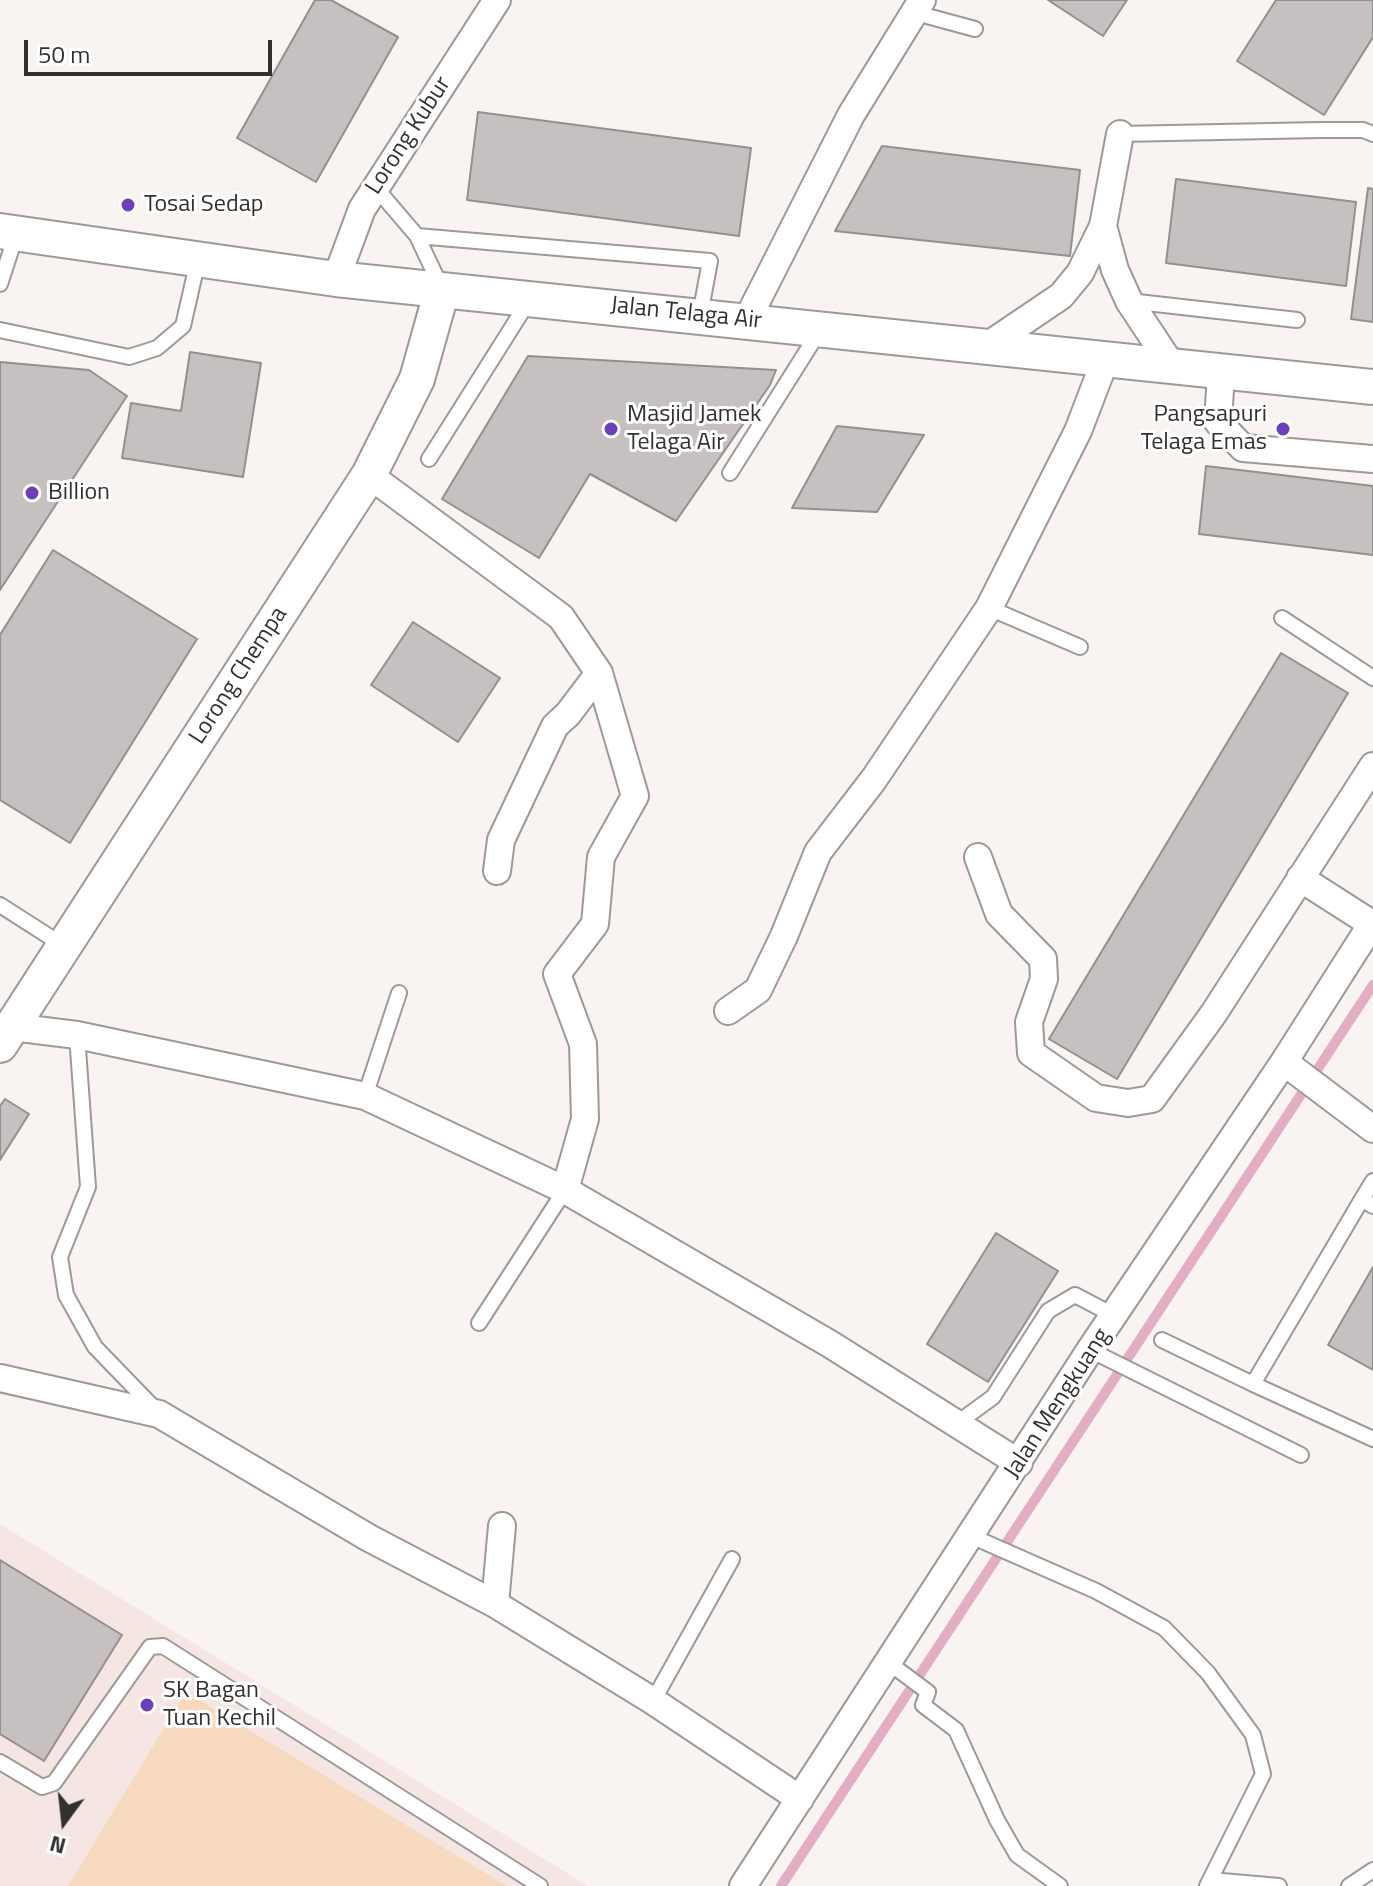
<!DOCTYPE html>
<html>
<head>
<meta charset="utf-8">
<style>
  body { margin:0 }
  #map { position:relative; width:1373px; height:1886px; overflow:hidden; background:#f9f3f2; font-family:"Titillium Web",sans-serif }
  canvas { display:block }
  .north { position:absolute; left:24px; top:1782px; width:80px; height:80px; -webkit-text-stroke:6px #fff; paint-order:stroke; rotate:195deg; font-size:22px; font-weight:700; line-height:32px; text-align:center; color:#333130 }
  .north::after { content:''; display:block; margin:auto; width:28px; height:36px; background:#333130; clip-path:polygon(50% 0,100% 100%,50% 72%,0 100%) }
  .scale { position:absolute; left:24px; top:40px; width:248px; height:36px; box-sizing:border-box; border:4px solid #333130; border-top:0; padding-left:10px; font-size:24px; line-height:28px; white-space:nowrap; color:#333130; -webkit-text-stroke:6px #fff; paint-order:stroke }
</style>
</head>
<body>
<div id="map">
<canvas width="1373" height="1886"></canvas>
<div class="north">N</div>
<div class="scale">50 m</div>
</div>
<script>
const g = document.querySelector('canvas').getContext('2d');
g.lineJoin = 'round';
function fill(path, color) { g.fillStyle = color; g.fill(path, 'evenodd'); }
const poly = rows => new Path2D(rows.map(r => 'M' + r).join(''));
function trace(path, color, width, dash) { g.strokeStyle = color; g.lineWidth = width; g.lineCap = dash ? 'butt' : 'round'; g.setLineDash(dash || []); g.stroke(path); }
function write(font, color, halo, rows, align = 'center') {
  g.font = font + ' "Titillium Web",sans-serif'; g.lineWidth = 6; g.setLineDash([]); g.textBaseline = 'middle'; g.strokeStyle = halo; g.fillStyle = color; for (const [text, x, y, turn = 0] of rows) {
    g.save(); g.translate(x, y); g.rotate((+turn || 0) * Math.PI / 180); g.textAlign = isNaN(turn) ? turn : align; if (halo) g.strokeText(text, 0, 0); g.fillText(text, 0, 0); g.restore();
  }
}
const built = poly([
  [0,1524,588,1886,0,1886]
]);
const green = poly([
  [186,1692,507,1886,68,1886]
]);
const stream = poly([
  [781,1886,1373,985]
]);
const building = poly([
  [315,0,331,0,398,37,316,182,237,138,315,0],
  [1048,0,1127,0,1103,36,1048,0],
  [1276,0,1373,0,1373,37,1324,115,1237,61,1276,0],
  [478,112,751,148,739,236,467,200,478,112],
  [882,146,1080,170,1070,256,835,231,882,146],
  [1176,179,1356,202,1346,286,1166,263,1176,179],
  [1368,188,1373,189,1373,322,1351,319,1368,188],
  [190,352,261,363,243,477,122,458,131,403,181,411,190,352],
  [528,356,776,370,770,385,676,521,590,474,539,558,442,499,528,356],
  [0,362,89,370,127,396,0,590,0,362],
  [837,426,924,435,877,512,792,508,837,426],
  [1206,466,1373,486,1373,555,1199,534,1206,466],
  [53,550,197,639,70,843,0,800,0,635,53,550],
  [413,622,500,678,458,742,371,685,413,622],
  [1281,653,1348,693,1117,1079,1049,1039,1281,653],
  [5,1099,29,1114,0,1160,0,1106,5,1099],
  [996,1233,1058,1271,988,1382,927,1344,996,1233],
  [1373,1267,1373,1370,1328,1345,1373,1267],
  [0,1560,122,1635,44,1761,0,1734,0,1560]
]);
const service = poly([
  [916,13,975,29],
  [1120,134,1320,130,1363,130,1373,134],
  [376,188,417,236,442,289],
  [417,236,710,261,700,315],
  [0,284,16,235],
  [1129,301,1297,320],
  [0,330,129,357,157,348,183,326,198,260],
  [429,459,528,302],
  [730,473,820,330],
  [989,608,1080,647],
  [1282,618,1373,678],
  [0,905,64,946],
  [77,1035,88,1187,60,1257,66,1295,95,1347,155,1409],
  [365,1096,399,993],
  [1373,1181,1362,1199,1373,1206],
  [479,1323,565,1190],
  [1162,1340,1253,1384,1362,1199],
  [1090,1350,1301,1455],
  [1253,1384,1373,1439],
  [956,1424,993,1397,1048,1311,1075,1295,1115,1316],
  [971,1536,1096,1591,1164,1628,1208,1673,1253,1735,1263,1774,1207,1886],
  [889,1663,928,1692,923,1705,956,1730,997,1820,1017,1855,1060,1886],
  [653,1701,732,1559],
  [0,1762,42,1787,54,1783,150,1647,163,1646,540,1886],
  [1211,1880,1279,1886],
  [1349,1886,1373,1870]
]);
const minor = poly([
  [1103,226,1115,270,1129,301,1172,366],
  [336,279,362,209,497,0],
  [747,320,851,115,922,0],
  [987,346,1061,296,1080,273,1103,226,1120,134],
  [1221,373,1218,422,1243,448,1373,459],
  [369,475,561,617,599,673,635,796,601,857,595,924,557,974,583,1044,585,1119,565,1190],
  [978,857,999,914,1043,959,1044,979,1029,1022,1031,1053,1096,1098,1128,1103,1152,1099,1214,1013,1373,766],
  [497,871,501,840,555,726,568,714,599,673],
  [1300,878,1372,924],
  [728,1011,758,990,784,936,818,852,874,779,989,608,1078,431,1106,358],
  [12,1027,77,1035,365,1096,565,1190,830,1344,1019,1463],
  [1284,1062,1373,1129],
  [0,1378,159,1414,369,1538,495,1604,653,1701,800,1799],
  [495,1604,502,1526],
  [743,1886,1090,1350,1284,1062,1373,922]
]);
const tertiary = poly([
  [0,231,336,279,1373,387],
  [0,1045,369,475,417,379,442,290]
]);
const markers = [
  [128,205,8,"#6b3fb7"],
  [611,429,8,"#6b3fb7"],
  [1283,429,8,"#6b3fb7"],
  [32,493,8,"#6b3fb7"],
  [147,1705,8,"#6b3fb7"]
];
const streetNames = [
  ["Lorong Kubur",409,136,-57],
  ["Jalan Telaga Air",686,314,6],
  ["Lorong Chempa",239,676,-57],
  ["Jalan Mengkuang",1058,1404,-57]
];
const poiNames = [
  ["Tosai Sedap",144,205],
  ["Masjid Jamek",627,415],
  ["Telaga Air",627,443],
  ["Pangsapuri",1267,415,"right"],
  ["Telaga Emas",1267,443,"right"],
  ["Billion",48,493],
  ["SK Bagan",163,1691],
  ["Tuan Kechil",163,1719]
];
fill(built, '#f5e6e4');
fill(green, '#f6d9bf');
trace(stream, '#e3adc4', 10);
fill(building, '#c6c0c1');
trace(building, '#958f90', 2);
trace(service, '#9e9998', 18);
trace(minor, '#9e9998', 30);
trace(tertiary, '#9e9998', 38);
trace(service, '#fff', 14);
trace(minor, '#fff', 26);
trace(tertiary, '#fff', 34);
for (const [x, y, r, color] of markers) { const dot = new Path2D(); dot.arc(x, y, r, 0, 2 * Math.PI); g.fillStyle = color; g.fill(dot); trace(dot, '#fff', 3); }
write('24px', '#333130', '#fff', streetNames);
write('24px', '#333130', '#fff', poiNames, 'left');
</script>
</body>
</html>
